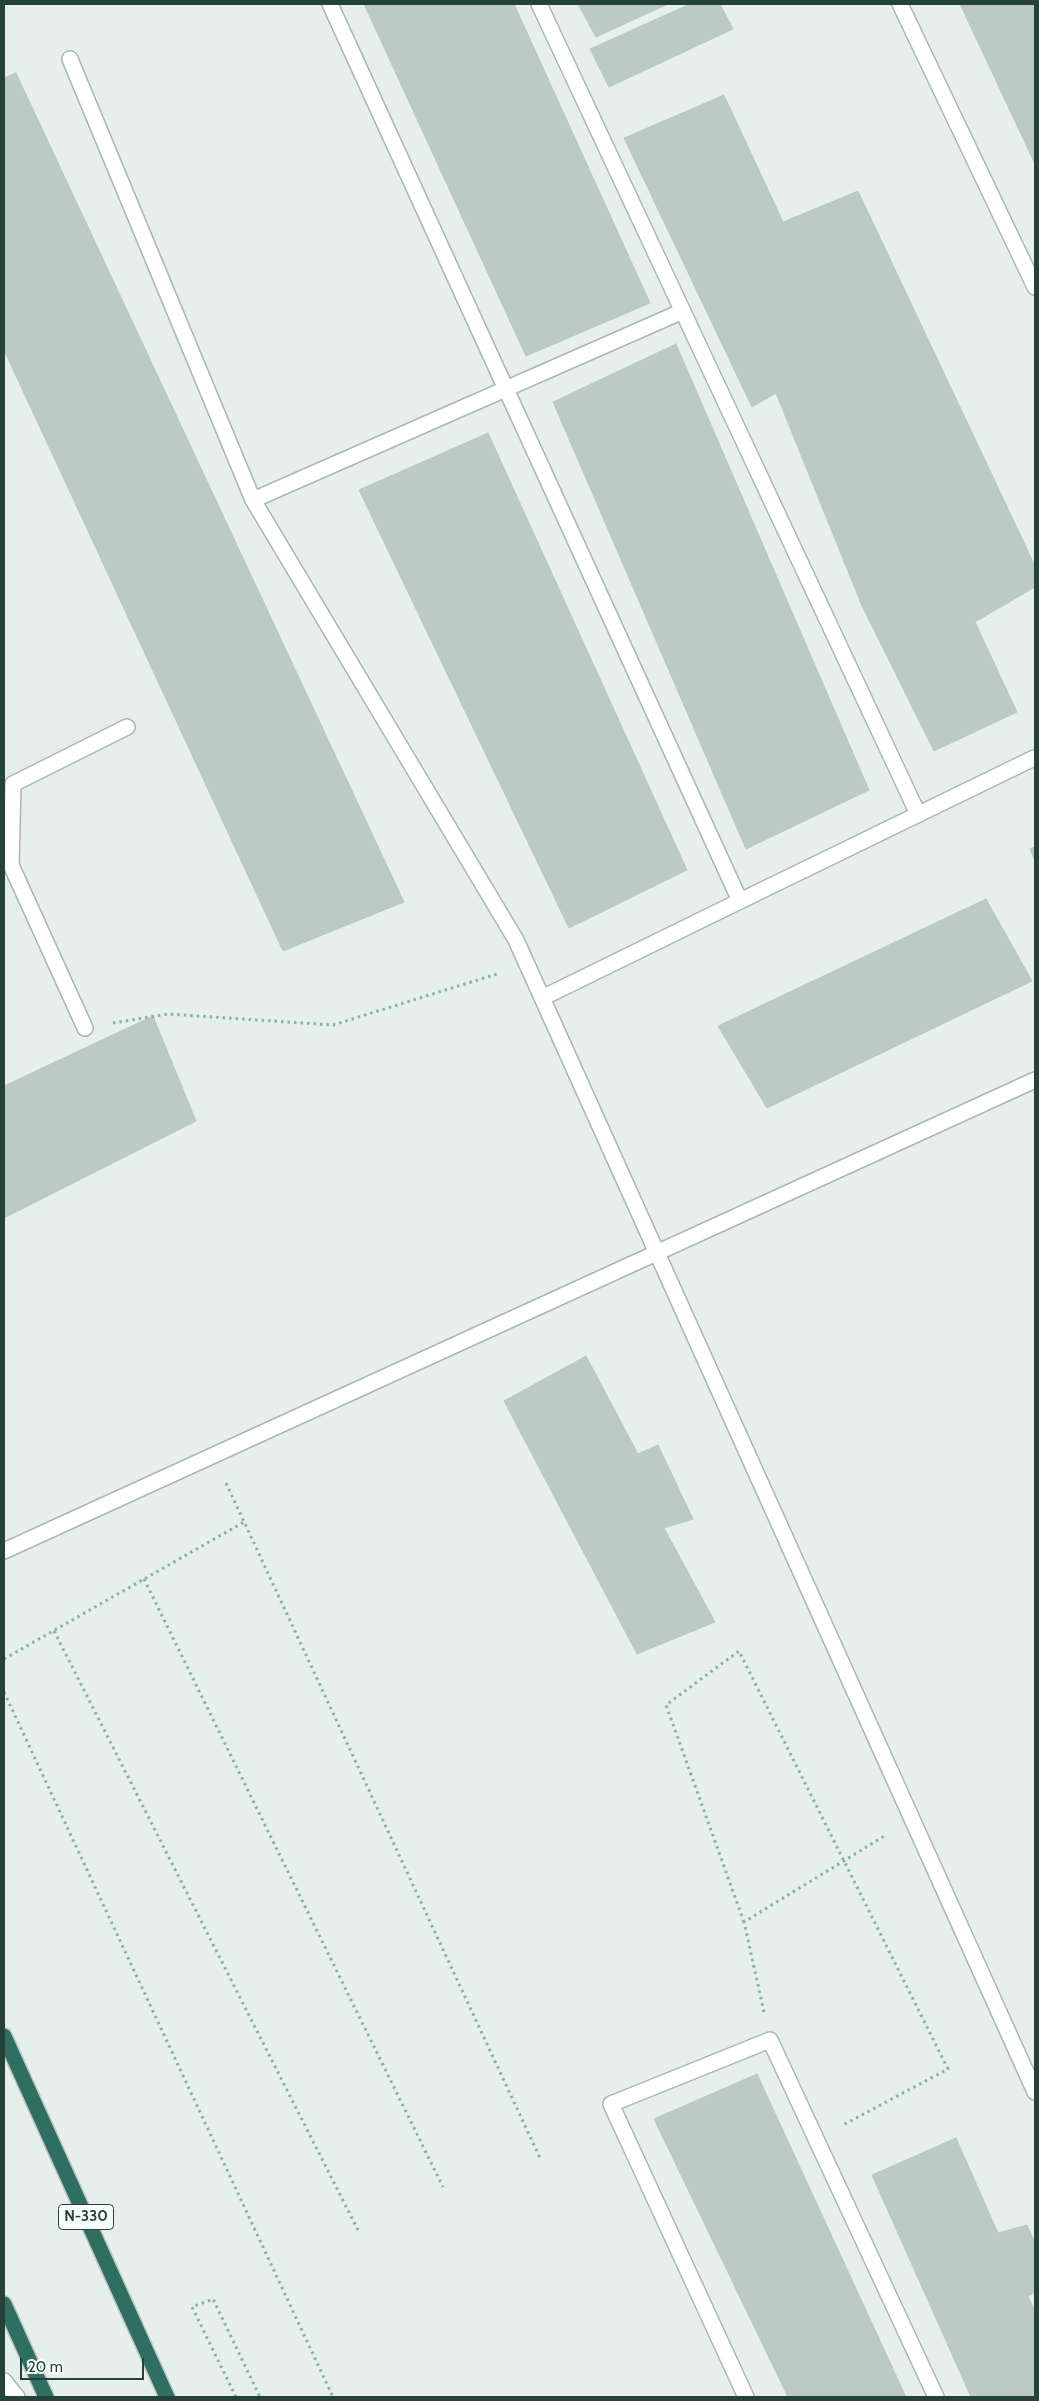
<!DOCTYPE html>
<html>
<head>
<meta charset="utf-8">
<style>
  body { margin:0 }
  #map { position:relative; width:1039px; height:2401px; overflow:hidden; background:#e6efeb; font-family:Cabin,sans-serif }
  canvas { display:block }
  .frame { position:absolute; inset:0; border:5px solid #24423a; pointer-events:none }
  .scale { position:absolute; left:20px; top:2358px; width:124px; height:22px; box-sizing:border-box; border:2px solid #24423a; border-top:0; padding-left:6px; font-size:15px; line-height:18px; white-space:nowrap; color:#24423a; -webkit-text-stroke:4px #f7fbf9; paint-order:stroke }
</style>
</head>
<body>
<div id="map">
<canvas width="1039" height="2401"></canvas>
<div class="frame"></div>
<div class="scale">20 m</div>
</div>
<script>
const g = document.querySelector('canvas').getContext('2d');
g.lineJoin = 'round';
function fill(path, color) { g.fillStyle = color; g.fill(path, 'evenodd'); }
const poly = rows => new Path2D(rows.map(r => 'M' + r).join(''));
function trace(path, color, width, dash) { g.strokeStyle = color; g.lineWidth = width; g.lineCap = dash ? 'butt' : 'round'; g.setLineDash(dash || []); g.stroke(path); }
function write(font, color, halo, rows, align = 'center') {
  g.font = font + ' Cabin,sans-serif'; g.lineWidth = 5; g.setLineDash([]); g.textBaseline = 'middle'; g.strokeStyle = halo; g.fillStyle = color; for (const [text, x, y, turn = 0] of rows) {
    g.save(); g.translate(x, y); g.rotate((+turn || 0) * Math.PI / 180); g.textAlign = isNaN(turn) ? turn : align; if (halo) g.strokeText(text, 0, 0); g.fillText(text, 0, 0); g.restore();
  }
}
const building = poly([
  [364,4,514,4,650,303,526,356,364,4],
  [578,4,668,4,596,37,578,4],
  [690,4,720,4,733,29,609,87,590,49,690,4],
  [960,4,1035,4,1035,164,960,4],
  [16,73,404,902,283,951,4,350,4,78,16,73],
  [724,95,783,222,858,191,1035,566,1035,587,975,622,1017,712,934,751,862,606,776,393,752,407,624,138,724,95],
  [676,344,869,790,746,849,553,402,676,344],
  [488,433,687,870,569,928,359,490,488,433],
  [1035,847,1035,861,1030,849,1035,847],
  [986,899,1032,981,767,1108,718,1026,986,899],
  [153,1016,196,1121,4,1218,4,1086,153,1016],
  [586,1356,638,1454,658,1445,693,1519,664,1528,715,1622,637,1654,504,1401,586,1356],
  [757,2074,906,2397,788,2397,654,2119,757,2074],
  [956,2138,998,2233,1027,2225,1035,2243,1035,2292,1028,2296,1035,2312,1035,2397,971,2397,872,2175,956,2138]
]);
const path = poly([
  [113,1023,168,1014,333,1025,500,973],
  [226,1483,540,2158],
  [144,1579,443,2187],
  [54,1631,358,2230],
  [4,1659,244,1522],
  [4,1692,333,2397],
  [744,1922,666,1705,739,1651,948,2069,843,2125],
  [764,2012,744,1922,886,1835],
  [236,2397,192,2307,213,2299,260,2397]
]);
const lane = poly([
  [330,4,740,901,542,998],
  [539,4,918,814],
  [900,4,1035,287],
  [70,59,253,500,516,940,1035,2092],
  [253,500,683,311],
  [740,901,1034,758],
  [85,1028,11,865,13,784,127,727],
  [4,1551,1035,1080],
  [4,2381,17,2397],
  [746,2397,611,2104,770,2040,936,2397]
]);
const highway = poly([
  [4,2036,167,2397],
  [4,2304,46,2397]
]);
const shields = [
  [86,2217,55]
];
const shieldNames = [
  ["N-330",86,2217]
];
fill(building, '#bbcac4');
trace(building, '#b8c9c2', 1);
trace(lane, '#a8b8b2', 18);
trace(highway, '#c2cac8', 18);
trace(path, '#86b3a5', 3, [2.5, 4]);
trace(lane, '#fff', 15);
trace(highway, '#2f6f62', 15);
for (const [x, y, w] of shields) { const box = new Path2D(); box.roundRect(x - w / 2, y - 12.5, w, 25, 4); g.fillStyle = '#f7fbf9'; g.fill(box); trace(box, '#24423a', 1); }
write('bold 15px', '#24423a', null, shieldNames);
</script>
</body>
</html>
